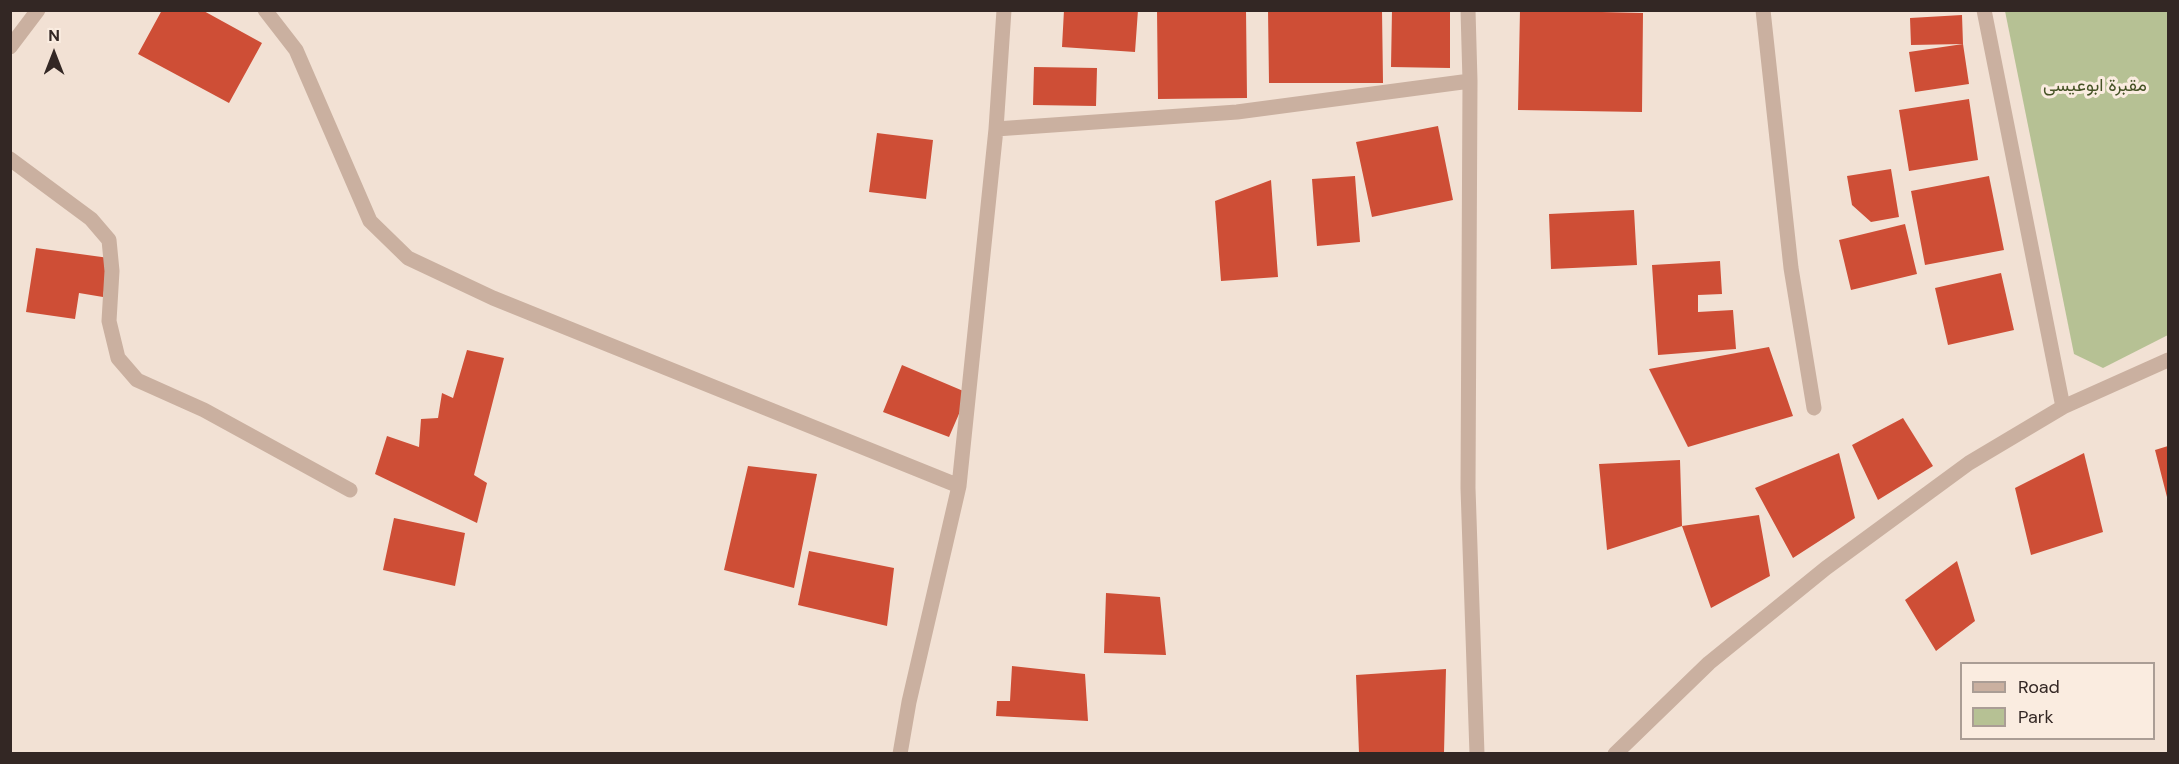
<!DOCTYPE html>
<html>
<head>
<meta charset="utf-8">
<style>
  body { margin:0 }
  #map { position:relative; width:2179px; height:764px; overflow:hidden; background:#f2e1d4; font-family:"DM Sans",sans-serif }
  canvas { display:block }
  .frame { position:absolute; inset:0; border:12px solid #332724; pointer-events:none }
  .legend { position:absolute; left:1960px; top:662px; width:195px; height:78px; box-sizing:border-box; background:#faece0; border:2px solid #aa9d95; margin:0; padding:8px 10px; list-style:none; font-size:18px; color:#332724 }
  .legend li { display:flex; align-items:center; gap:12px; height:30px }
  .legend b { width:30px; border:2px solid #aa9d95 }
  .north { position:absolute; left:24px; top:24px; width:60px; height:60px; -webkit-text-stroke:4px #faece0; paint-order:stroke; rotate:0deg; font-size:16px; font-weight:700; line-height:24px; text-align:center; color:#332724 }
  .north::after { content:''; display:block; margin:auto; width:21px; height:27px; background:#332724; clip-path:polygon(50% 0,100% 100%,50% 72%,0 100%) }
</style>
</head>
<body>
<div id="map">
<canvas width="2179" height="764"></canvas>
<div class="frame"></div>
<ul class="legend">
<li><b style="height:8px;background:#cab0a0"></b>Road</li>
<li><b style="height:16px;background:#b6c194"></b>Park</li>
</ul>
<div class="north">N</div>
</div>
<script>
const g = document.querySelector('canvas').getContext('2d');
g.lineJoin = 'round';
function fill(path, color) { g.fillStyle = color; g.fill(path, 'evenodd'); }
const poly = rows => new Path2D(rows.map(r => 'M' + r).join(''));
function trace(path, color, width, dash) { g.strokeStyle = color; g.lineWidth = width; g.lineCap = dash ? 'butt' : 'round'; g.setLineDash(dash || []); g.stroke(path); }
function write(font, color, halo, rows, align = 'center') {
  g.font = font + ' "DM Sans",Vazirmatn,sans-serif'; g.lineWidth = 6; g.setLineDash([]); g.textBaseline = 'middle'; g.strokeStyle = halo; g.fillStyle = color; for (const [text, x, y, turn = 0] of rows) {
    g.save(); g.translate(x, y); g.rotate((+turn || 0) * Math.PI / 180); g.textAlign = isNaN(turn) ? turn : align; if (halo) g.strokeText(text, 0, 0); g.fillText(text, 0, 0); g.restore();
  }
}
const green = poly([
  [2005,11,2168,11,2168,335,2103,368,2074,354]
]);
const building = poly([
  [162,10,202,10,262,43,229,103,138,54],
  [1064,10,1138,10,1135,52,1062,47],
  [1157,10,1246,10,1247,98,1158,99],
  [1268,10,1382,10,1383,83,1269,83],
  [1392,10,1450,10,1450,68,1391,67],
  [1520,10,1643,13,1642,112,1518,110],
  [1962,15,1963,44,1911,45,1910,18],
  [1963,44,1969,84,1915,92,1909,52],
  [1034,67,1097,68,1096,106,1033,105],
  [1969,99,1978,160,1909,171,1899,110],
  [1438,126,1453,200,1372,217,1356,142],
  [877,133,933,140,926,199,869,192],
  [1891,169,1899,217,1871,222,1852,205,1847,176],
  [1355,176,1360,242,1317,246,1312,179],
  [1989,176,2004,250,1925,265,1911,191],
  [1271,180,1278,277,1221,281,1215,201],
  [1634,210,1637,265,1551,269,1549,214],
  [1905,224,1917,274,1851,290,1839,240],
  [36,248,109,258,103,297,79,293,75,319,26,312],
  [1720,261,1722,294,1698,295,1698,312,1733,310,1736,349,1658,355,1652,265],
  [2001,273,2014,330,1948,345,1935,288],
  [1769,347,1793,416,1688,447,1649,369],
  [467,350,504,358,474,475,487,483,477,523,375,474,387,436,419,447,421,419,438,418,442,393,453,398],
  [902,365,968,393,949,437,883,412],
  [1903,418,1933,466,1878,500,1852,445],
  [2168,446,2168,501,2155,450],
  [1839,453,1855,518,1793,558,1755,488],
  [2084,453,2103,532,2031,555,2015,488],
  [1680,460,1682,526,1607,550,1599,464],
  [748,466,817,474,794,588,724,570],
  [1759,515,1770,576,1711,608,1682,526],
  [394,518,465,533,455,586,383,570],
  [809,551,894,568,887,626,798,605],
  [1957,561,1975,621,1936,651,1905,600],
  [1106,593,1160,597,1166,655,1104,653],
  [1012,666,1085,674,1088,721,996,716,997,701,1010,701],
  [1446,669,1444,753,1359,753,1356,675]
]);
const minor = poly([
  [265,10,296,50,370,221,408,258,493,298,959,486],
  [1468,10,1470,81,1468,488,1477,754],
  [1763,10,1791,268,1814,408],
  [1984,10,2063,407],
  [10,47,38,10],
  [996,129,1237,112,1470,81],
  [10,159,91,219,109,240,112,271,109,321,118,358,137,380,204,410,350,490],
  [900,754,909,702,959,486,996,129,1004,10],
  [1615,754,1709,663,1826,568,1969,463,2063,407,2168,360]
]);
const parkNames = [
  ["مقبرة ابوعيسى",2095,86]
];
fill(green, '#b6c194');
fill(building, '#ce4e36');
trace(minor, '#cab0a0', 15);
write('18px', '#465326', '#faece0', parkNames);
</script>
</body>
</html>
